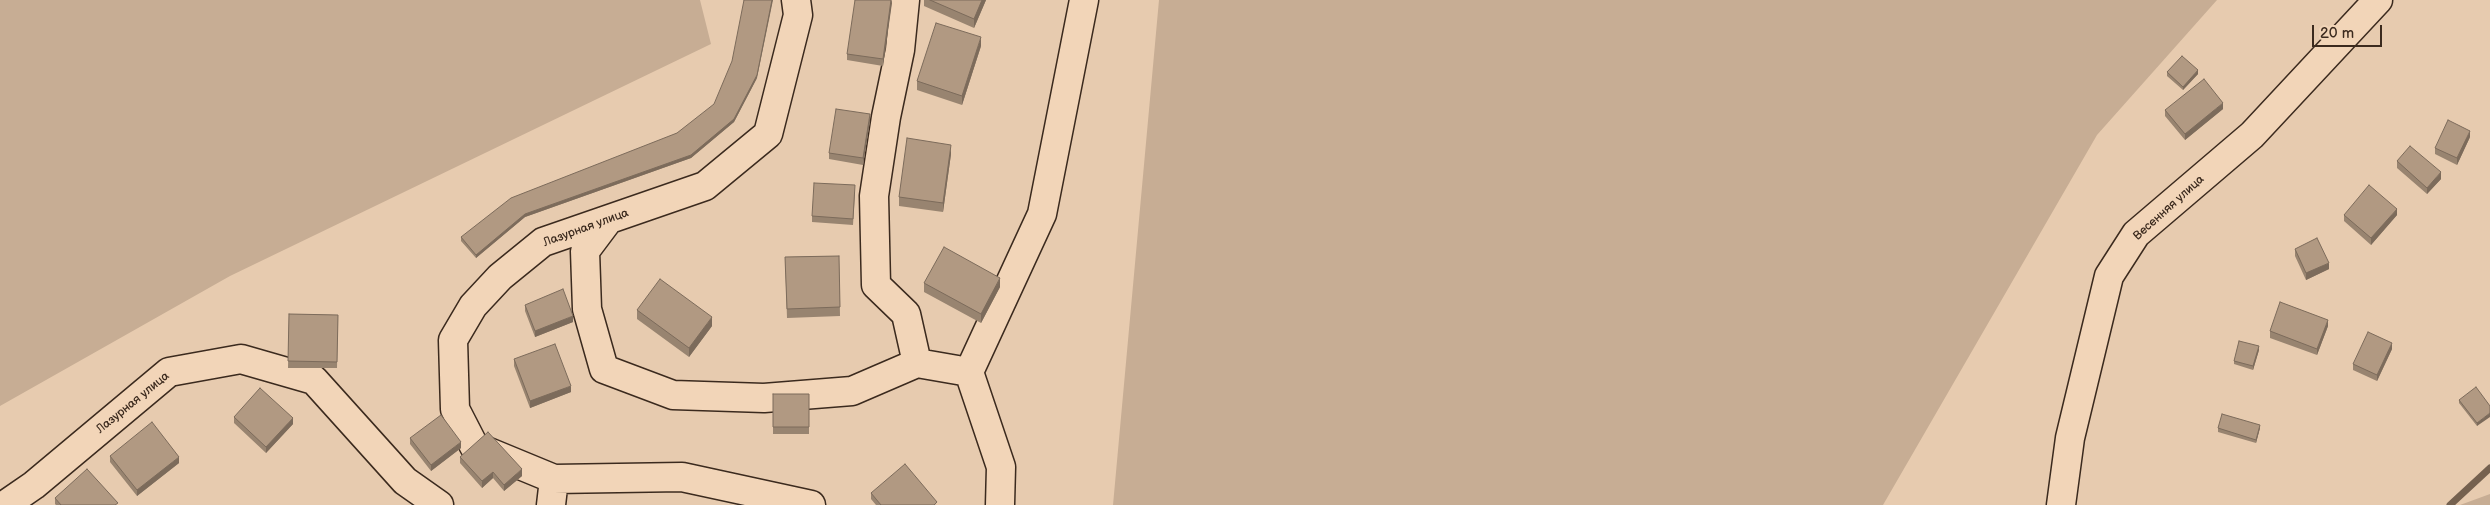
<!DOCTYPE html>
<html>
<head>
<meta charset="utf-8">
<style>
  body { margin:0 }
  #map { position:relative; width:2490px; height:505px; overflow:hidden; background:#e7cbaf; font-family:"Balsamiq Sans",sans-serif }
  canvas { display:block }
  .scale { position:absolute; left:2312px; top:25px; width:70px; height:22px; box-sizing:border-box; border:2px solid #3b2a1e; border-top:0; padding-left:6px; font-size:15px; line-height:18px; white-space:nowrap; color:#3b2a1e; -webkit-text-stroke:4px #f2d5b8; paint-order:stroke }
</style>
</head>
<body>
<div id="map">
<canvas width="2490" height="505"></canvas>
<div class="scale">20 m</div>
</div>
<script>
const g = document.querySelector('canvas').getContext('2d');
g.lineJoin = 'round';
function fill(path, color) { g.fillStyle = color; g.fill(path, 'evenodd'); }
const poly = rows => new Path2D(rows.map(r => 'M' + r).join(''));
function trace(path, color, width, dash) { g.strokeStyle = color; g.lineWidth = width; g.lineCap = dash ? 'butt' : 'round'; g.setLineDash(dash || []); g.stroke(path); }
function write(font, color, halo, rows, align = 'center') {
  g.font = font + ' "Balsamiq Sans",sans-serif'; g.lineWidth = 4; g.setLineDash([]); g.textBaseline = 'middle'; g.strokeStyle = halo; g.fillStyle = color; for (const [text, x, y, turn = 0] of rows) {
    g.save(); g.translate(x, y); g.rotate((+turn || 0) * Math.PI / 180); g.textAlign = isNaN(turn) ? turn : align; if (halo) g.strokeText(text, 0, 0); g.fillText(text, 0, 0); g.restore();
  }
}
const green = poly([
  [0,0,700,0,711,44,230,276,0,406],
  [1159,0,2217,0,2097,135,1883,505,1113,505],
  [2490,494,2490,505,2460,505]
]);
const stream = poly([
  [2450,505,2490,468]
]);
const minor = poly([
  [905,0,900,50,886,117,874,196,876,285,906,314,917,363,969,372,1001,467,1000,505],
  [609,219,585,251,587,309,604,369,673,395,764,398,852,391,917,363],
  [969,372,1042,214,1084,0],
  [554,479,682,477,811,505],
  [5,505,34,485,169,372,241,359,314,380,405,481,439,505],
  [551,505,554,479,474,446,455,409,453,340,473,306,500,277,543,242,705,186,768,134,798,15,796,0],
  [2061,505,2070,438,2109,276,2136,234,2252,135,2378,0]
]);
const wall = poly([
  [892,0,883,66,847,60,847,54],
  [924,0,986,0,974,28,924,6],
  [981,46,962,105,917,90,917,81],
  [2167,72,2198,74,2183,90,2167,76],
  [757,78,734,122,691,158,525,217,476,258,461,241,461,237,677,133],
  [2223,109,2185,140,2165,116,2165,110],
  [870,121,863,165,829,159,829,153],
  [2470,137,2457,165,2435,154,2435,148],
  [951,154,943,212,899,206,899,197],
  [2397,161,2441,179,2427,194,2397,168],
  [855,192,853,225,812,222,812,216],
  [2344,215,2397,215,2371,245,2344,221],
  [2295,249,2329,269,2306,280,2295,256],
  [839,256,840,316,787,318,785,257],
  [924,283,1000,287,981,323,924,292],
  [525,305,573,322,535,337,525,311],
  [637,310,712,326,689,357,637,319],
  [289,314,338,315,337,368,288,368],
  [2328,326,2317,355,2270,338,2270,331],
  [2392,349,2377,381,2353,370,2353,364],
  [2259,350,2253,370,2234,364,2234,361],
  [514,359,571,392,530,408,514,366],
  [773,394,809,394,809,434,773,434],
  [2459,400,2490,406,2477,426,2459,403],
  [234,417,293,424,266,453,234,423],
  [2218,428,2260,428,2256,443,2218,432],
  [410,438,461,448,431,471,410,444],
  [110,456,179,463,137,496,110,462],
  [460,457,522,476,504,491,493,478,482,488,460,463],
  [871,493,937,505,876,505,871,499],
  [55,498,118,505,56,505,55,504]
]);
const shadedWall = poly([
  [772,0,773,0,757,78,734,122,691,158,525,217,476,258,476,255,525,214,691,155],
  [891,0,892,3,883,66,883,59],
  [982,0,986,0,974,28,974,19],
  [981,37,981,46,962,105,962,96],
  [2198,70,2198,74,2183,90,2183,87],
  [2223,103,2223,109,2185,140,2185,134],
  [870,114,870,121,863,165,863,158],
  [2470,131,2470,137,2457,165,2457,158],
  [951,145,951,154,943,212,943,203],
  [2441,172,2441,179,2427,194,2427,188],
  [2397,209,2397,215,2371,245,2371,238],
  [2329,263,2329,269,2306,280,2306,273],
  [1000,278,1000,287,981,323,981,314],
  [573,316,573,322,535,337,535,331],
  [712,317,712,326,689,357,689,348],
  [2328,320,2328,326,2317,355,2317,349],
  [2392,343,2392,349,2377,381,2377,375],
  [2259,346,2259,350,2253,370,2253,366],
  [571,386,571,392,530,408,530,401],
  [2490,413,2490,417,2477,426,2477,423],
  [293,418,293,424,266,453,266,447],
  [2260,425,2260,428,2256,443,2256,440],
  [461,442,461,448,431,471,431,465],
  [179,457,179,463,137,496,137,490],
  [522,469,522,476,504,491,504,485],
  [493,472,493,478,482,488,482,481]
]);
const building = poly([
  [744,0,772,0,757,75,734,119,691,155,525,214,476,255,461,237,511,198,677,133,714,104,732,61,744,0],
  [855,0,891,0,883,59,847,54,855,0],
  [930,0,982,0,974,19,930,0],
  [936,23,981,37,962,96,917,81,936,23],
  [2182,56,2198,70,2183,87,2167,72,2182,56],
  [2204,79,2223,103,2185,134,2165,110,2204,79],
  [836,109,870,114,863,158,829,153,836,109],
  [2448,120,2470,131,2457,158,2435,148,2448,120],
  [907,138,951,145,943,203,899,197,907,138],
  [2410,146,2441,172,2427,188,2397,161,2410,146],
  [814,183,855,185,853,219,812,216,814,183],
  [2369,185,2397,209,2371,238,2344,215,2369,185],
  [2317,238,2329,263,2306,273,2295,249,2317,238],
  [944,247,1000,278,981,314,924,283,944,247],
  [839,256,840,307,787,309,785,257,839,256],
  [660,279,712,317,689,348,637,310,660,279],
  [563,289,573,316,535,331,525,305,563,289],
  [2280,302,2328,320,2317,349,2270,331,2280,302],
  [289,314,338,315,337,362,288,361,289,314],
  [2368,332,2392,343,2377,375,2353,364,2368,332],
  [2239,341,2259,346,2253,366,2234,361,2239,341],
  [555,344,571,386,530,401,514,359,555,344],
  [2476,387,2490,406,2490,413,2477,423,2459,400,2476,387],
  [260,388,293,418,266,447,234,417,260,388],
  [773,394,809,394,809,427,773,427,773,394],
  [2222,414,2260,425,2256,440,2218,428,2222,414],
  [441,415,461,442,431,465,410,438,441,415],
  [152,422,179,457,137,490,110,456,152,422],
  [488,432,522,469,504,485,493,472,482,481,460,457,488,432],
  [905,464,937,502,934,505,881,505,871,493,905,464],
  [87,469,118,503,115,505,61,505,55,498,87,469]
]);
const streetNames = [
  ["Весенняя улица",2169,208,-42],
  ["Лазурная улица",586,228,-20],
  ["Лазурная улица",133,403,-39]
];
fill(green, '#c7ad94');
trace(stream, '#75614f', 7);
trace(minor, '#3b2a1e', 31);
trace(minor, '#f2d5b8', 28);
fill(wall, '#988470');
fill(shadedWall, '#7c6b5b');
fill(building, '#b19982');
trace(building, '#7c6b5b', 1);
write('12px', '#3b2a1e', '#f2d5b8', streetNames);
</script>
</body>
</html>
